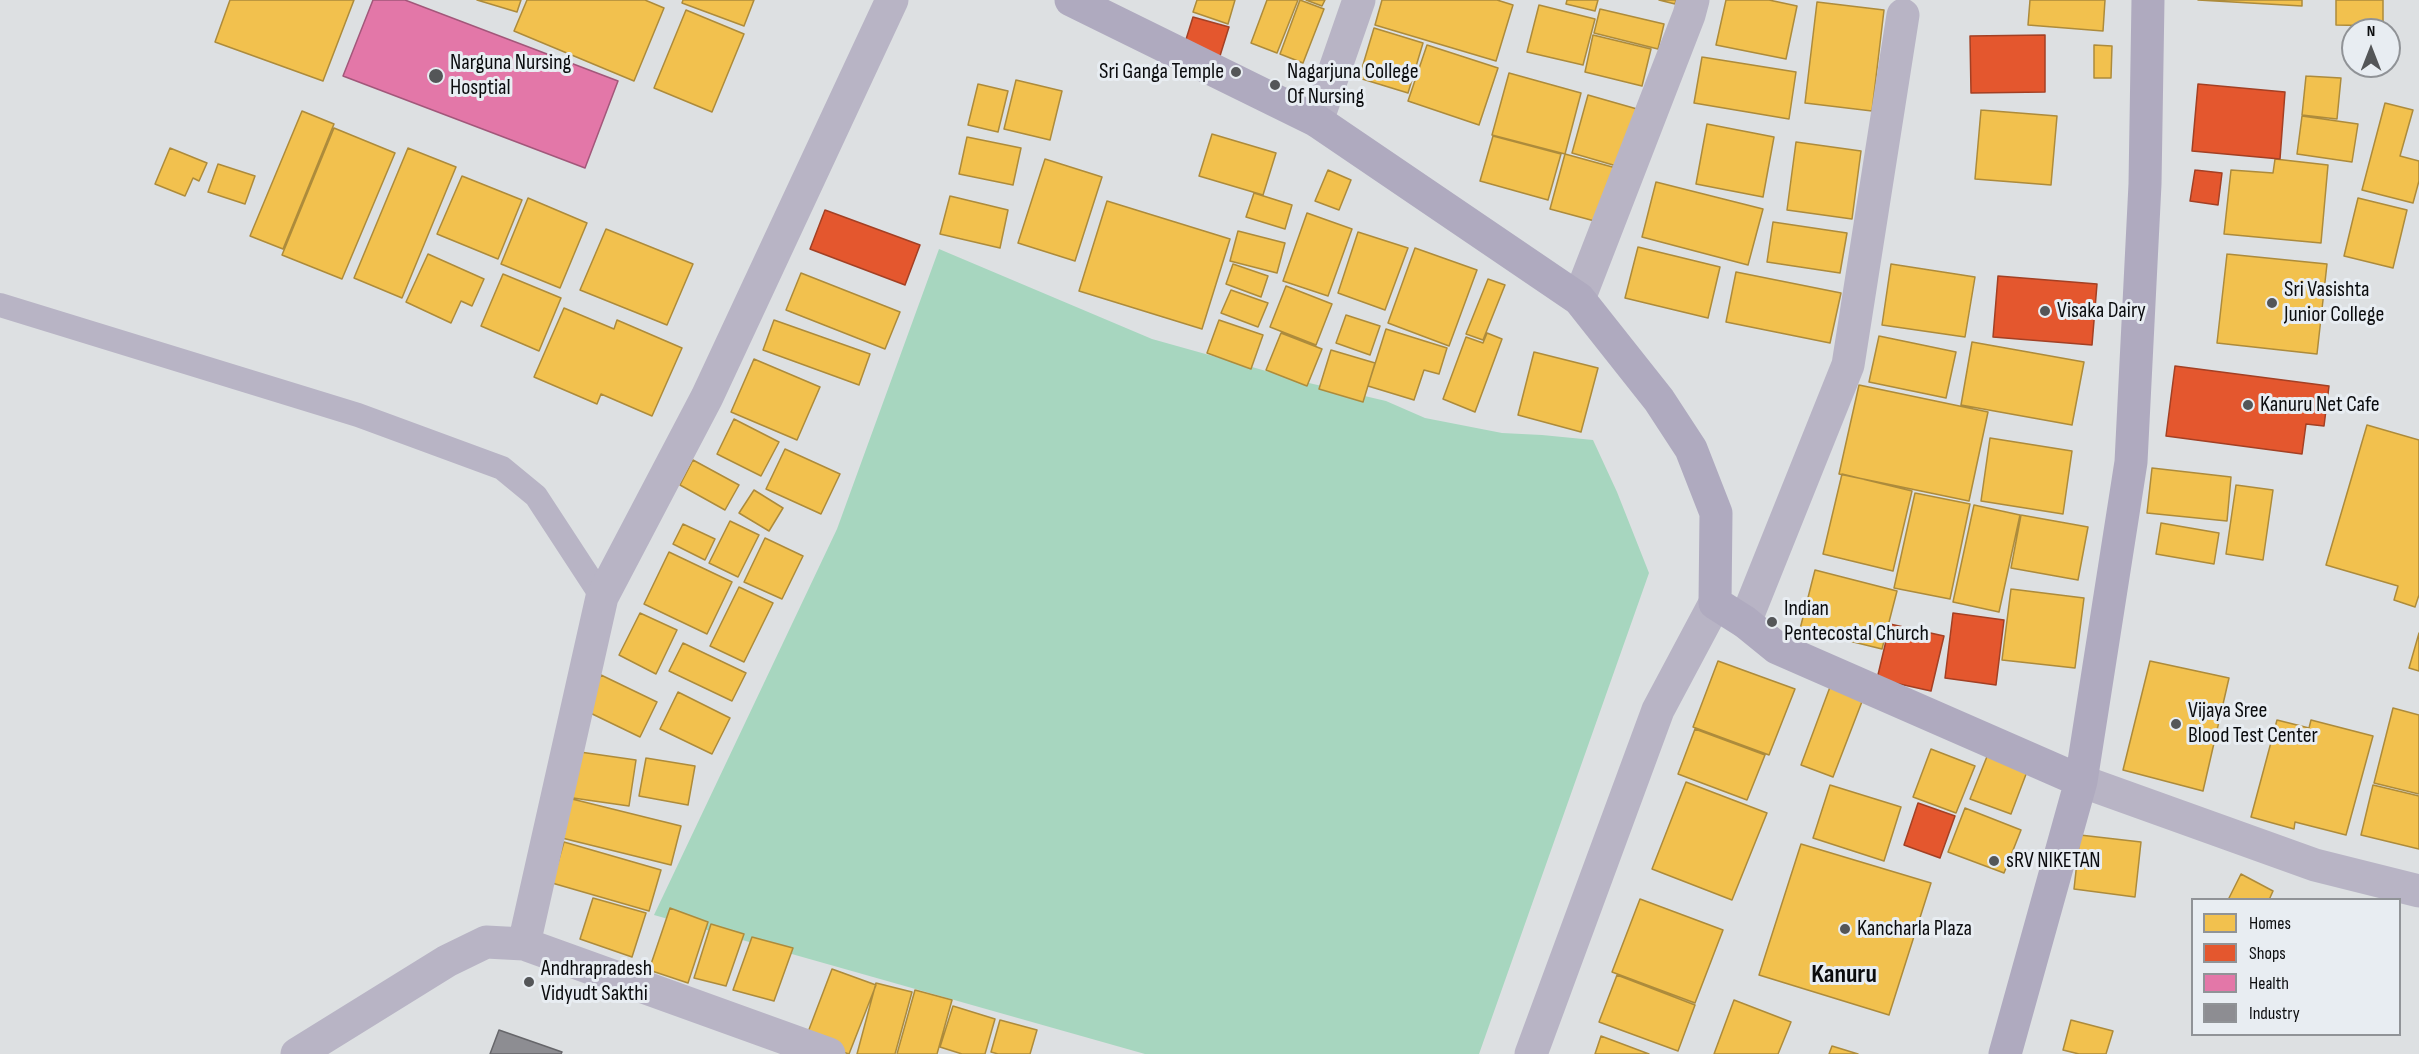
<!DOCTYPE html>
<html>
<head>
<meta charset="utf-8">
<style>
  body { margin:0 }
  #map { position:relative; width:2419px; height:1054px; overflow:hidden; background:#dde0e2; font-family:"Sofia Sans Condensed",sans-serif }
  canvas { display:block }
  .legend { position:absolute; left:2191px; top:898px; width:210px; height:138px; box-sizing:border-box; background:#e8edf2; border:2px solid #909397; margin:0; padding:8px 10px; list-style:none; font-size:18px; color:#0b0c0e }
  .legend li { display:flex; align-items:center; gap:12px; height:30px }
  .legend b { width:30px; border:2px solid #909397 }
  .north { position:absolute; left:2341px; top:18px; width:60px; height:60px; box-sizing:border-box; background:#e8edf2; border:2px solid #909397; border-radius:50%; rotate:0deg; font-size:16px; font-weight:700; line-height:24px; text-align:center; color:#0b0c0e }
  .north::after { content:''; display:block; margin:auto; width:21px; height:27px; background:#545658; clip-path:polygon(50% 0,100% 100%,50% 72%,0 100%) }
</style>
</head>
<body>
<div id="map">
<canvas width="2419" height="1054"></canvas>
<ul class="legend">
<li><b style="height:16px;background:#f2c14e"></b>Homes</li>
<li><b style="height:16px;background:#e4572e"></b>Shops</li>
<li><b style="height:16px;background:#e377a8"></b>Health</li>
<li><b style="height:16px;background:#8d8d92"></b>Industry</li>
</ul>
<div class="north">N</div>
</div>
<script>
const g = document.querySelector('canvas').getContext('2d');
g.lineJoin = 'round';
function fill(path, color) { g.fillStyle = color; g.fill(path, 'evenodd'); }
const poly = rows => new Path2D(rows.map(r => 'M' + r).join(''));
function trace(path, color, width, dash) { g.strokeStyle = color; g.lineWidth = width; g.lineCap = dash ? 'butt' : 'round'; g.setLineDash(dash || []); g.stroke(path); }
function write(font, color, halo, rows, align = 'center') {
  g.font = font + ' "Sofia Sans Condensed",sans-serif'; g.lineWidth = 6; g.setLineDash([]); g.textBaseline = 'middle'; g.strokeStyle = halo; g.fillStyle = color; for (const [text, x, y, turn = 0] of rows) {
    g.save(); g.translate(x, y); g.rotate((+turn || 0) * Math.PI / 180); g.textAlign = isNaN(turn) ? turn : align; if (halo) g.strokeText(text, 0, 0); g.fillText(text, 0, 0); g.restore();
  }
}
const green = poly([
  [939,249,1152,339,1309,383,1386,401,1425,418,1502,433,1542,435,1593,440,1617,492,1649,573,1479,1054,1145,1054,654,915,837,529]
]);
const homes = poly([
  [230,0,354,0,323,81,215,42,230,0],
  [477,0,521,0,517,12,477,0],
  [527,0,645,0,664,8,634,81,514,31,527,0],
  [683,0,754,0,744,26,682,3,683,0],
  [1197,0,1235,0,1228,24,1193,12,1197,0],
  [1267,0,1298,0,1277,53,1251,43,1267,0],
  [1300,0,1324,9,1303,63,1280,54,1300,0],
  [1306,0,1325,0,1322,6,1306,0],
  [1382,0,1497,0,1513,5,1496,61,1375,25,1382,0],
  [1567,0,1598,0,1595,11,1566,4,1567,0],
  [1659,0,1676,0,1675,4,1659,0],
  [1726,0,1769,0,1797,6,1786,59,1716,45,1726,0],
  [2030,0,2105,0,2103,31,2028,25,2030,0],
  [2198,0,2302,0,2302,6,2198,0],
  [2336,0,2383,0,2383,26,2336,25,2336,0],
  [1817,2,1884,10,1872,111,1805,103,1817,2],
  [1539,5,1595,19,1583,65,1527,52,1539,5],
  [1600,9,1664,24,1658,49,1594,33,1600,9],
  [686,10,744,34,712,112,654,88,686,10],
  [1374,28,1423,43,1408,93,1359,78,1374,28],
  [1593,35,1651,49,1642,86,1585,72,1593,35],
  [1427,45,1498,68,1479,125,1408,101,1427,45],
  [2094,45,2112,46,2111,78,2094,78,2094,45],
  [1702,57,1796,72,1789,119,1694,103,1702,57],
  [1509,73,1581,93,1565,154,1492,135,1509,73],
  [2306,76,2341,78,2337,119,2302,115,2306,76],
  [1016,80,1062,91,1050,140,1004,129,1016,80],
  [978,84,1008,91,998,132,968,125,978,84],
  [1588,95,1637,109,1620,167,1572,153,1588,95],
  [2385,103,2413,110,2400,156,2419,161,2419,181,2413,203,2362,190,2385,103],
  [1981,110,2057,116,2051,185,1975,179,1981,110],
  [302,111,334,124,283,249,250,236,302,111],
  [2302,116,2358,124,2352,162,2297,154,2302,116],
  [1707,124,1774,137,1763,197,1696,184,1707,124],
  [334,128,395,153,342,279,282,255,334,128],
  [1212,134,1276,153,1263,195,1199,176,1212,134],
  [1493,136,1561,154,1548,200,1480,181,1493,136],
  [967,137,1021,148,1013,185,959,174,967,137],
  [1796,142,1861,151,1852,219,1787,210,1796,142],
  [170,148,207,163,199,181,193,178,185,196,155,184,170,148],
  [408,148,456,167,402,298,354,278,408,148],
  [1565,154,1616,168,1602,223,1550,209,1565,154],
  [1045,159,1102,177,1075,261,1018,243,1045,159],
  [2275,159,2328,165,2321,243,2224,234,2231,170,2273,173,2275,159],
  [218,164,255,176,245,204,208,192,218,164],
  [1328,170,1351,180,1339,210,1315,201,1328,170],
  [462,176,522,200,498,259,437,234,462,176],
  [1656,182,1763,209,1748,265,1642,237,1656,182],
  [1254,193,1292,205,1285,229,1246,217,1254,193],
  [950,196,1008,210,1000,248,940,234,950,196],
  [528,198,587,223,560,288,501,264,528,198],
  [2358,198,2407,210,2393,268,2344,256,2358,198],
  [1107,201,1230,239,1202,329,1079,291,1107,201],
  [1307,213,1352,229,1328,296,1283,281,1307,213],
  [1773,222,1847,233,1840,273,1767,262,1773,222],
  [606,229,693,264,667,325,580,290,606,229],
  [1238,231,1285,243,1277,273,1230,261,1238,231],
  [1358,232,1408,248,1385,310,1338,293,1358,232],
  [1638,247,1720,267,1708,318,1625,298,1638,247],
  [1415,248,1477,270,1449,346,1388,323,1415,248],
  [428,254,484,279,472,306,461,301,451,323,406,302,428,254],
  [2227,254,2327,264,2317,354,2217,343,2227,254],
  [1233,264,1268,276,1261,297,1226,284,1233,264],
  [1891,264,1975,277,1965,337,1882,325,1891,264],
  [1736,272,1841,293,1830,343,1726,322,1736,272],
  [801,273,900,312,885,349,786,310,801,273],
  [503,274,561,298,539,351,481,326,503,274],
  [1488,279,1505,285,1483,340,1466,334,1488,279],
  [1286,286,1332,304,1316,345,1270,327,1286,286],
  [1231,290,1268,303,1258,327,1221,313,1231,290],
  [564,308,614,329,617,320,682,348,652,416,601,394,597,404,534,377,564,308],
  [1346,315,1380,326,1370,355,1336,343,1346,315],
  [774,320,870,354,859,385,763,350,774,320],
  [1219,320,1263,335,1251,369,1207,353,1219,320],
  [1386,329,1447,348,1439,374,1424,370,1414,400,1368,386,1386,329],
  [1281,333,1322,349,1307,386,1266,370,1281,333],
  [1487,333,1502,339,1475,412,1443,399,1466,337,1483,343,1487,333],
  [1879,336,1956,352,1946,398,1869,382,1879,336],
  [1972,342,2084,362,2072,425,1961,405,1972,342],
  [1331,350,1375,363,1363,402,1319,389,1331,350],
  [1534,352,1598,368,1581,432,1518,415,1534,352],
  [754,359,820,387,797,440,731,412,754,359],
  [1859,385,1988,412,1969,501,1839,474,1859,385],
  [734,419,779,442,761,476,717,454,734,419],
  [2367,425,2419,440,2419,595,2415,607,2394,600,2398,586,2326,565,2367,425],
  [1990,438,2072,451,2063,514,1981,501,1990,438],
  [785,449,840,474,821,514,766,489,785,449],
  [693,460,739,485,725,510,680,485,693,460],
  [2152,468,2231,477,2227,521,2147,513,2152,468],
  [1842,474,1912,491,1893,571,1823,554,1842,474],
  [2236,485,2273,490,2263,560,2226,554,2236,485],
  [754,490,783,508,769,531,739,513,754,490],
  [1915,493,1970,504,1950,599,1894,588,1915,493],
  [1974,505,2020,515,1999,612,1953,602,1974,505],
  [2021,515,2088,527,2078,580,2011,568,2021,515],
  [730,521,759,535,738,577,709,563,730,521],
  [2161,523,2219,533,2214,564,2156,554,2161,523],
  [683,524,715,539,705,560,673,544,683,524],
  [765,538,803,556,782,599,744,582,765,538],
  [669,552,732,582,707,634,644,604,669,552],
  [1815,570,1897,591,1882,649,1800,629,1815,570],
  [739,587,773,603,744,662,710,646,739,587],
  [2011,589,2084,598,2075,668,2002,660,2011,589],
  [640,613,677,630,656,674,619,655,640,613],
  [2419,633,2419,671,2409,668,2419,633],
  [683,643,746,673,732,701,669,671,683,643],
  [1718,661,1795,689,1769,755,1693,727,1718,661],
  [2150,661,2229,678,2203,791,2123,770,2150,661],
  [601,675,657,702,640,737,584,710,601,675],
  [1830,687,1863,699,1833,777,1801,765,1830,687],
  [678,692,730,718,712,754,660,729,678,692],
  [2393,708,2419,715,2419,794,2374,783,2393,708],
  [2277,720,2309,728,2311,720,2373,736,2346,835,2295,822,2294,829,2251,817,2277,720],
  [1695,729,1765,755,1747,800,1678,774,1695,729],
  [1931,749,1975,766,1956,813,1913,797,1931,749],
  [573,751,636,760,629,806,566,797,573,751],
  [1988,754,2028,769,2011,814,1970,799,1988,754],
  [646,758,695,766,688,805,639,796,646,758],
  [1686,782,1767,813,1732,900,1652,869,1686,782],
  [1830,785,1901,807,1884,861,1813,838,1830,785],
  [2373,785,2419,796,2419,849,2361,835,2373,785],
  [572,799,681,826,671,865,562,838,572,799],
  [1965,808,2021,830,2004,873,1948,852,1965,808],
  [2080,835,2141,842,2135,897,2074,889,2080,835],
  [564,842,661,870,649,911,552,883,564,842],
  [1801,844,1931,883,1889,1015,1759,975,1801,844],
  [2241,874,2273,891,2269,900,2228,900,2241,874],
  [593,898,646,913,632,957,580,939,593,898],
  [1640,899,1723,930,1695,1003,1612,972,1640,899],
  [670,908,708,922,688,983,649,970,670,908],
  [711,924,744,934,726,986,694,978,711,924],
  [752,937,793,948,774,1001,733,990,752,937],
  [832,969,876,985,849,1054,805,1040,832,969],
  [1617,975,1695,1005,1678,1051,1599,1022,1617,975],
  [876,983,912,992,895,1054,857,1054,876,983],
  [915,990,952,1000,937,1054,897,1054,915,990],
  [1734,1000,1791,1022,1778,1054,1714,1054,1734,1000],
  [953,1006,995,1019,985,1054,962,1054,940,1047,953,1006],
  [1000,1020,1037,1030,1030,1054,998,1054,991,1052,1000,1020],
  [2071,1020,2113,1031,2106,1054,2079,1054,2063,1050,2071,1020],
  [1601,1036,1649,1054,1595,1054,1601,1036],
  [1832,1046,1858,1054,1829,1054,1832,1046]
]);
const shops = poly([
  [1193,17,1229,27,1219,59,1183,49,1193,17],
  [2045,35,2045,92,1971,93,1970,36,2045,35],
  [2198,84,2285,92,2280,159,2192,151,2198,84],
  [2195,170,2222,173,2218,205,2190,201,2195,170],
  [825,210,920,245,905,285,810,249,825,210],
  [1998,276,2097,284,2092,345,1993,337,1998,276],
  [2175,366,2329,386,2324,426,2306,424,2302,454,2166,436,2175,366],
  [1953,613,2004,620,1996,685,1945,678,1953,613],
  [1890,624,1944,636,1931,691,1877,679,1890,624],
  [1918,803,1955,816,1940,858,1904,845,1918,803]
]);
const health = poly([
  [373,0,405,0,618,81,585,168,343,76,373,0]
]);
const industry = poly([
  [499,1030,562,1052,561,1054,490,1054,499,1030]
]);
const lane = poly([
  [0,305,358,415,502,468,536,496,602,597]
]);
const street = poly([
  [1317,121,1359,0],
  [1579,299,1689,15,1693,0],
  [1745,622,1848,365,1903,15],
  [2081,781,2315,865,2419,891],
  [524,944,602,597,707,397,892,0],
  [297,1054,447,961,486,942,524,944,829,1054],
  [1531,1054,1658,710,1715,603]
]);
const secondary = poly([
  [1071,0,1317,121,1579,299,1659,400,1691,449,1716,513,1715,603,1745,622,1777,648,2081,781],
  [2005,1054,2081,781,2131,462,2145,184,2148,0]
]);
const markers = [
  [1236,72,6,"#545658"],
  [436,76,8,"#545658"],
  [1275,85,6,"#545658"],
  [2272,303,6,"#545658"],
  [2045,311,6,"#545658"],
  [2248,405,6,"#545658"],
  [1772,622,6,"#545658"],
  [2176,724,6,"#545658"],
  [1994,861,6,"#545658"],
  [1845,929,6,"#545658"],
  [529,982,6,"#545658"]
];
const poiNames = [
  ["Narguna Nursing",450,63],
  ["Hosptial",450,88],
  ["Sri Ganga Temple",1224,72,"right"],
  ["Nagarjuna College",1287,72],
  ["Of Nursing",1287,97],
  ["Sri Vasishta",2284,290],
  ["Junior College",2284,315],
  ["Visaka Dairy",2057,311],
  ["Kanuru Net Cafe",2260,405],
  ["Indian",1784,609],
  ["Pentecostal Church",1784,634],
  ["Vijaya Sree",2188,711],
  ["Blood Test Center",2188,736],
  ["sRV NIKETAN",2006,861],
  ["Kancharla Plaza",1857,929],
  ["Andhrapradesh",541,969],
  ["Vidyudt Sakthi",541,994]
];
const quarterNames = [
  ["Kanuru",1844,975]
];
fill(green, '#a7d6bf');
fill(homes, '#f2c14e');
trace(homes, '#ad8b3b', 1.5);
fill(shops, '#e4572e');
trace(shops, '#a34024', 1.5);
fill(health, '#e377a8');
trace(health, '#a2577a', 1.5);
fill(industry, '#8d8d92');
trace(industry, '#66666a', 1.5);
trace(lane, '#b8b4c5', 24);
trace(street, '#b8b4c5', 33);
trace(secondary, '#afaabf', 33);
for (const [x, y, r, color] of markers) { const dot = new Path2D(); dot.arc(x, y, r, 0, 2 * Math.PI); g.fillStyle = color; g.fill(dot); trace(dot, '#e8edf2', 2); }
write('22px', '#0b0c0e', '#e8edf2', poiNames, 'left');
write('bold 26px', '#0b0c0e', '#e8edf2', quarterNames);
</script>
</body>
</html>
